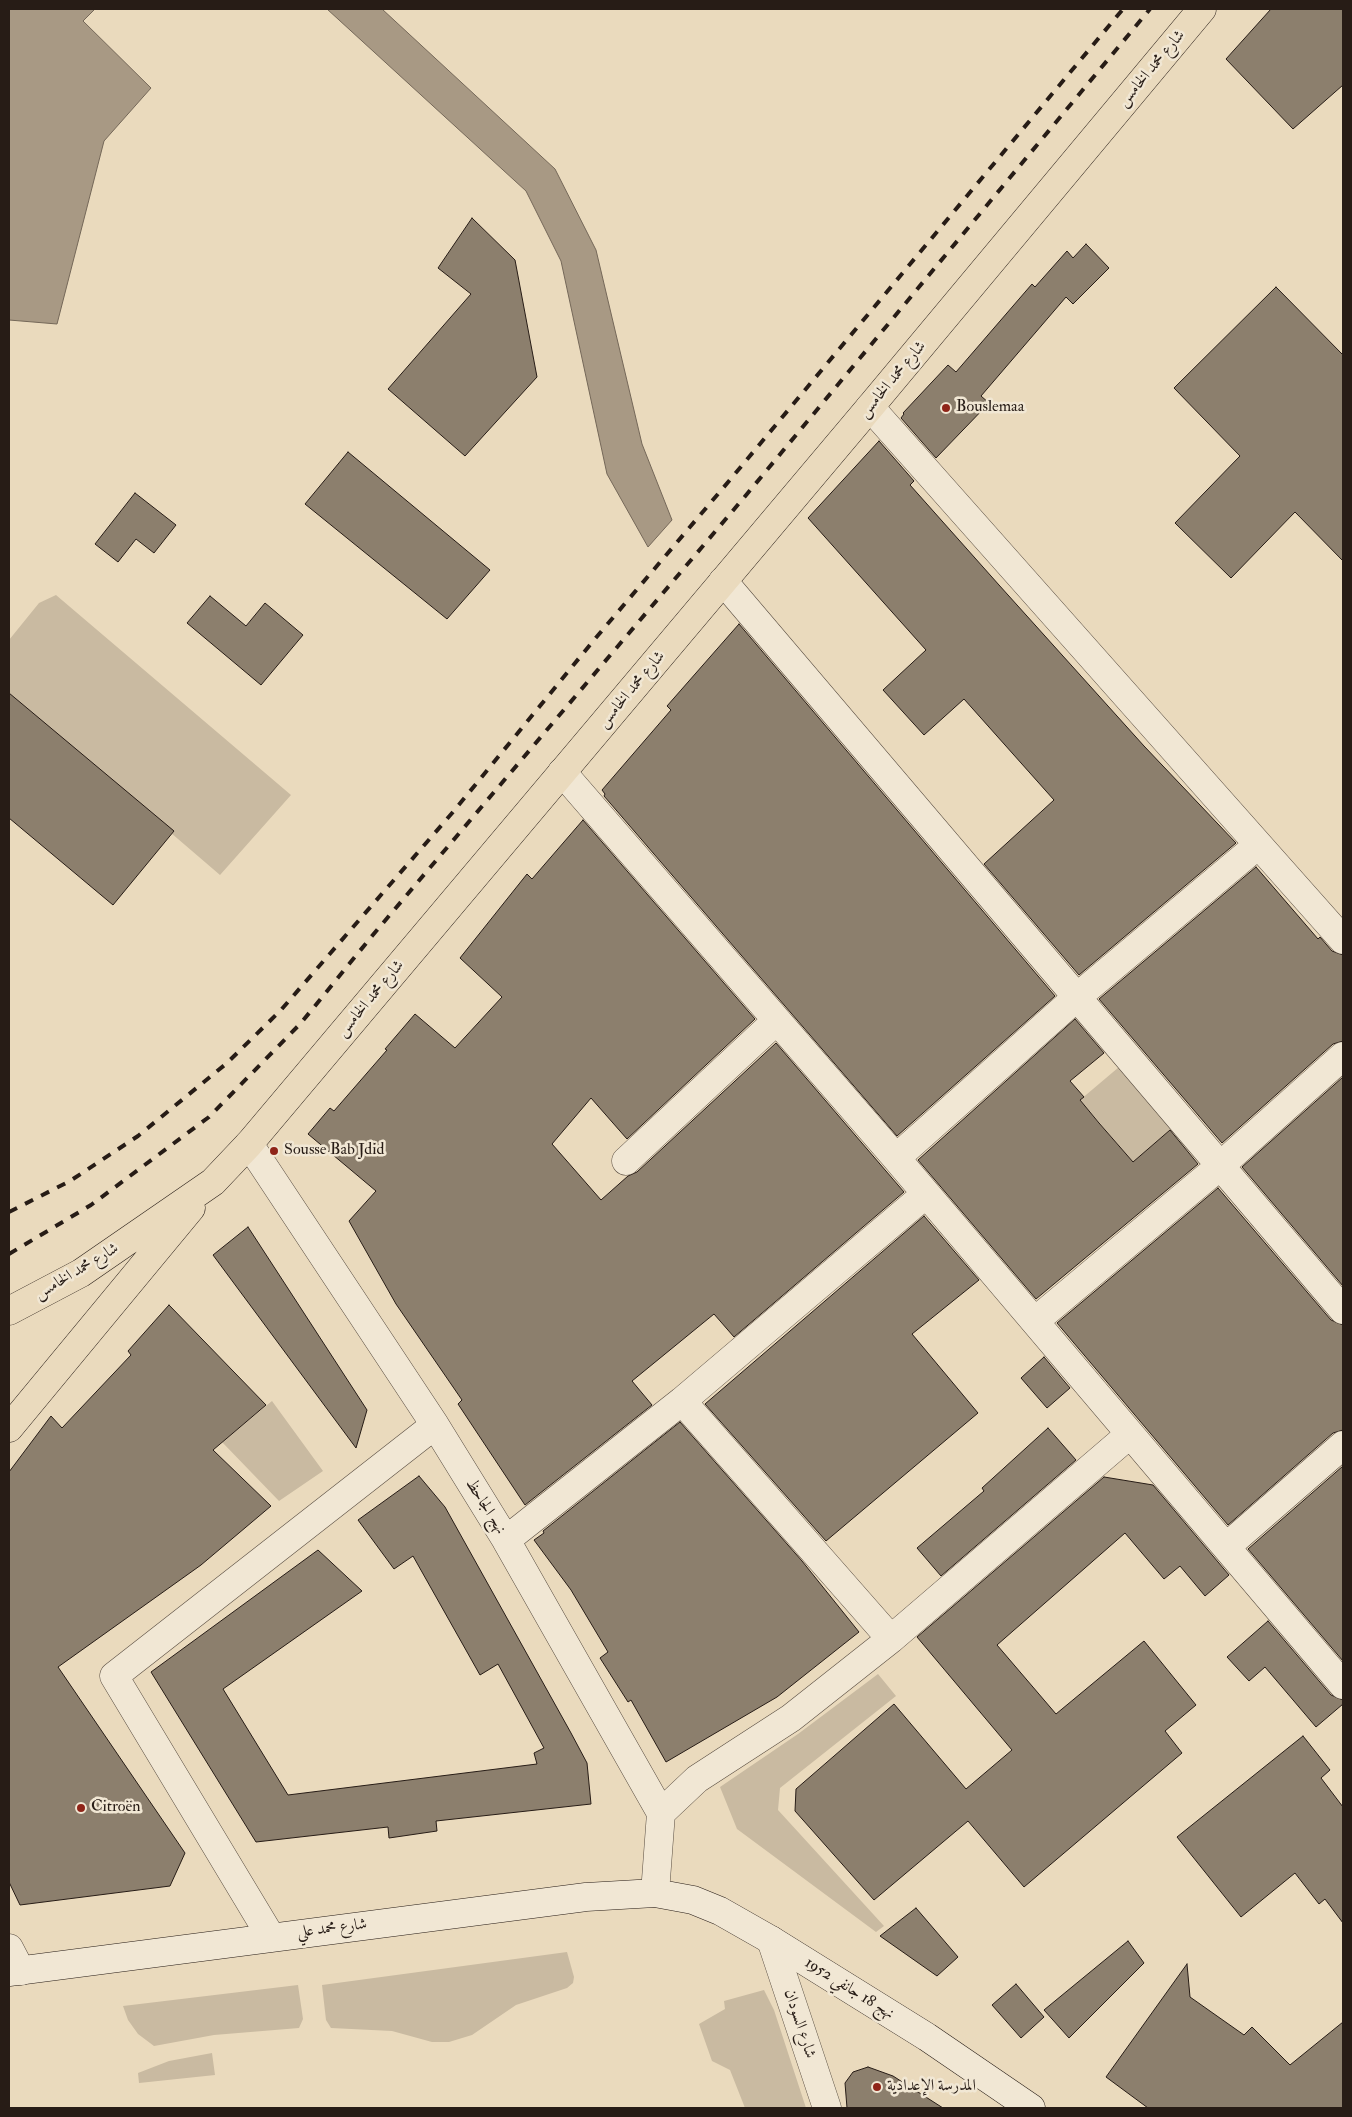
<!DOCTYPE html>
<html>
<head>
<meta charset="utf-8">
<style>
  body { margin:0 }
  #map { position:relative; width:1352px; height:2117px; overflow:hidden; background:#eadabd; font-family:"IM FELL Double Pica",serif }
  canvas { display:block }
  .frame { position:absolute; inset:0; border:10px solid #271c16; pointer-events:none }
</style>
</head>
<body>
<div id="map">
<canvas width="1352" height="2117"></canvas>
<div class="frame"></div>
</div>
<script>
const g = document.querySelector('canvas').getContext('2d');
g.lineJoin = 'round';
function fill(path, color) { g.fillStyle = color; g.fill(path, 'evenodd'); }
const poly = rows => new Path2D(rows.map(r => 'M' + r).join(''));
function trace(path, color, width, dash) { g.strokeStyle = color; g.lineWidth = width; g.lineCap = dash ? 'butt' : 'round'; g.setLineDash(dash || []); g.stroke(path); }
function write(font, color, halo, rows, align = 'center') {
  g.font = font + ' "IM FELL Double Pica",Amiri,serif'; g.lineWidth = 5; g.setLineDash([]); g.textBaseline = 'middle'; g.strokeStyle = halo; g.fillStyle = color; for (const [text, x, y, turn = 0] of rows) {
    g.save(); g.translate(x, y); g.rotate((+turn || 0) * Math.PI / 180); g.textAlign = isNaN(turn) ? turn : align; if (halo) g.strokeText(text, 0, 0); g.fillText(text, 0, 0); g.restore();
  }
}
const green = poly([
  [56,595,291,795,220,875,9,694,9,640,39,603],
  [1119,1067,1172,1128,1133,1162,1080,1100],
  [272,1401,323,1471,279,1501,222,1442],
  [878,1674,896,1696,780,1788,778,1810,884,1926,876,1932,737,1829,720,1787,798,1734],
  [567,1952,574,1977,573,1983,567,1988,516,2005,472,2035,449,2042,432,2042,392,2031,331,2028,326,2020,322,1985],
  [298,1985,303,2019,299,2028,214,2035,154,2046,138,2034,128,2020,123,2006],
  [764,1990,774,2010,806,2108,745,2108,730,2070,712,2061,699,2024,725,2009,724,2001],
  [212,2053,215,2075,139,2083,138,2073,169,2061]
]);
const water = poly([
  [9,9,95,9,83,21,151,88,104,141,57,324,9,320,9,9],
  [327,9,382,9,555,169,596,250,642,444,672,520,648,547,607,474,561,261,526,191,327,9]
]);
const building = poly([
  [1271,9,1343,9,1343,85,1293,129,1226,59,1271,9],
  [472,218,515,260,537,377,465,456,388,389,471,294,438,268,472,218],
  [1086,244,1109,268,1073,304,1066,297,981,396,989,403,936,458,901,418,904,414,903,413,948,365,956,372,1032,284,1035,287,1067,251,1073,258,1086,244],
  [1276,287,1343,355,1343,561,1295,512,1231,578,1175,523,1240,456,1174,388,1276,287],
  [879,441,914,481,910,485,999,585,1144,746,1236,843,1079,975,984,864,1054,800,964,699,924,735,883,690,926,650,808,518,879,441],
  [348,452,490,570,447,619,305,504,348,452],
  [135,493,176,525,154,553,136,539,118,562,95,544,135,493],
  [210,596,246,626,265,603,303,635,261,685,187,623,210,596],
  [739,624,1055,996,897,1136,604,796,605,794,602,790,671,710,667,706,739,624],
  [9,693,174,831,113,905,9,818,9,693],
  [583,820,755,1019,627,1139,591,1098,552,1144,601,1200,628,1176,637,1172,776,1043,904,1192,734,1337,714,1314,632,1381,652,1405,525,1505,458,1404,462,1400,396,1304,349,1221,376,1191,308,1134,330,1108,334,1111,387,1050,385,1049,415,1014,455,1048,502,997,460,958,527,874,532,879,583,820],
  [1256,867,1318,939,1320,937,1332,951,1343,955,1343,1041,1333,1044,1222,1143,1099,999,1256,867],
  [1075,1019,1104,1053,1070,1081,1084,1097,1080,1100,1099,1123,1133,1162,1170,1130,1198,1164,1036,1299,918,1160,1075,1019],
  [1343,1077,1343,1286,1242,1167,1343,1077],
  [1218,1188,1331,1320,1343,1325,1343,1430,1333,1433,1228,1525,1057,1323,1218,1188],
  [924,1216,979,1280,912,1334,978,1413,826,1541,705,1404,924,1216],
  [248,1227,367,1410,356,1448,213,1255,248,1227],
  [169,1305,266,1405,213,1450,271,1506,201,1565,58,1667,185,1853,170,1886,20,1905,9,1882,9,1472,51,1416,62,1428,131,1355,128,1351,169,1305],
  [1044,1357,1070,1388,1047,1408,1021,1378,1044,1357],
  [680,1422,802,1561,859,1632,777,1697,666,1762,631,1700,628,1702,600,1658,608,1652,571,1590,534,1540,544,1533,543,1531,680,1422],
  [1048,1428,1076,1460,941,1576,917,1548,984,1491,982,1488,1048,1428],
  [1343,1466,1343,1661,1248,1549,1343,1466],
  [419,1476,445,1507,571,1733,587,1763,591,1804,436,1821,437,1831,389,1838,388,1827,256,1842,151,1672,318,1550,362,1591,223,1689,288,1795,537,1764,534,1753,544,1748,498,1664,480,1675,413,1556,394,1569,358,1520,419,1476],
  [1104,1477,1153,1485,1229,1575,1205,1596,1180,1566,1164,1579,1125,1533,997,1645,1056,1714,1144,1641,1196,1705,1165,1731,1182,1753,1024,1887,968,1821,874,1900,795,1811,796,1789,894,1704,966,1789,1012,1750,917,1637,1104,1477],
  [1268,1621,1331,1695,1343,1700,1343,1704,1316,1727,1265,1667,1249,1681,1227,1657,1268,1621],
  [1303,1736,1330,1770,1321,1778,1343,1807,1343,1923,1325,1899,1319,1904,1295,1873,1241,1917,1177,1837,1303,1736],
  [916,1908,958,1957,937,1976,880,1936,916,1908],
  [1128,1941,1144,1963,1069,2038,1044,2010,1128,1941],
  [1187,1964,1190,1997,1244,2035,1252,2027,1290,2065,1343,2022,1343,2108,1148,2108,1106,2077,1187,1964],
  [1016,1984,1044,2017,1021,2038,992,2005,1016,1984],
  [868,2067,893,2076,943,2108,847,2108,845,2083,853,2072,868,2067]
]);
const pedestrian = poly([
  [771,1940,827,2108]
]);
const minor = poly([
  [870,407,1343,940],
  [723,581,1343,1310],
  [562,772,896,1158,1343,1685],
  [249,1144,435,1425,506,1540,661,1813,655,1893],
  [896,1158,1077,997,1258,845],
  [626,1161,776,1021],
  [1035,1321,1220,1166,1343,1056],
  [682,1401,891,1639],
  [506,1540,682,1401,926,1194],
  [1226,1547,1343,1445],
  [661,1813,697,1779,791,1718,891,1639,1129,1435],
  [271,1937,114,1676,435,1425],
  [9,1948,21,1971]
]);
const secondary = poly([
  [9,1972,586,1897,655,1893,693,1900,720,1911,771,1940,927,2037,1031,2108]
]);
const primary = poly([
  [9,1311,81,1273,213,1182,249,1144,870,407,1202,9],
  [9,1428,191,1208]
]);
const rail = poly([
  [9,1212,70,1181,138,1136,227,1063,281,1010,453,812,594,640,729,481,1123,9],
  [9,1254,91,1205,209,1117,301,1023,372,936,747,494,1150,9]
]);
const markers = [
  [946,408,5,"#8f2418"],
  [274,1151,5,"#8f2418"],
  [81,1808,5,"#8f2418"],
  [877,2087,5,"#8f2418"]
];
const streetNames = [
  ["شارع محمد الخامس",1152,69,-50],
  ["شارع محمد الخامس",893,380,-50],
  ["شارع محمد الخامس",632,690,-50],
  ["شارع محمد الخامس",371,999,-50],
  ["شارع محمد الخامس",77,1272,-31],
  ["نهج الجاحظ",485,1507,58],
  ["شارع محمد علي",332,1929,-7],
  ["نهج 18 جانفي 1952",849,1989,32],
  ["شارع السودان",799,2024,72]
];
const poiNames = [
  ["Bouslemaa",956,408],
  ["Sousse Bab Jdid",284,1151],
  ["Citroën",91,1808],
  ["المدرسة الإعدادية",887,2087]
];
fill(green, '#c9baa1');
fill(water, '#a89984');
trace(water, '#746758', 1);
fill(building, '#8c7f6d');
trace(building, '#271c16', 1);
trace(pedestrian, '#584c40', 29);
trace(minor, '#584c40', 29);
trace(secondary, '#271c16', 29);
trace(primary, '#271c16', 29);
trace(pedestrian, '#f1e7d4', 28);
trace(minor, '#f1e7d4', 28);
trace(secondary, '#f1e7d4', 28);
trace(primary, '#eadabd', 28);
trace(rail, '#271c16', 4, [9, 9]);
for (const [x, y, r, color] of markers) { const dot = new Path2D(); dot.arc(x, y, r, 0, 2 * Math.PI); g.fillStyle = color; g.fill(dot); trace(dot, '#f1e7d4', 2); }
write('16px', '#271c16', '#f1e7d4', streetNames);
write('16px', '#271c16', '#f1e7d4', poiNames, 'left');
</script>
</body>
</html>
